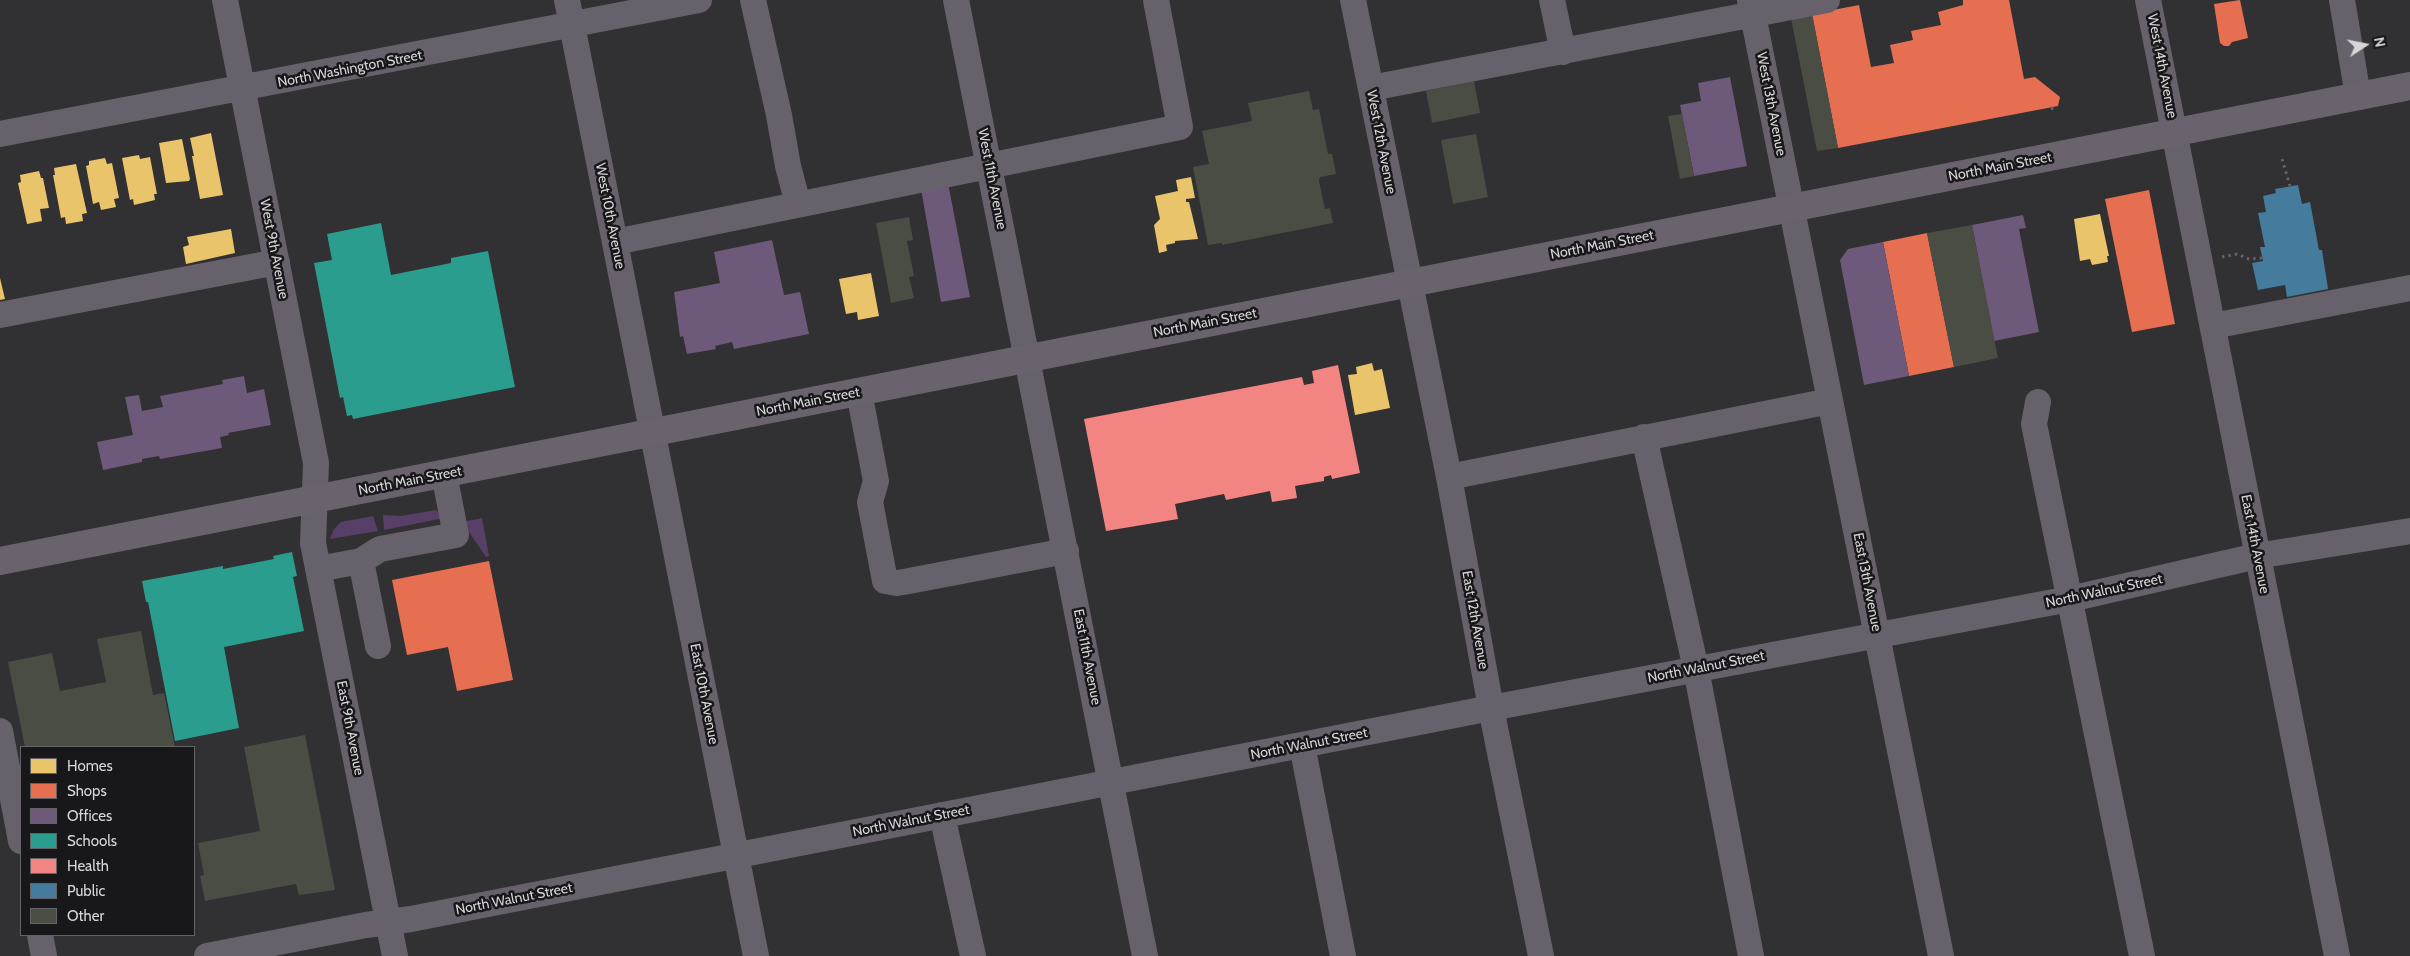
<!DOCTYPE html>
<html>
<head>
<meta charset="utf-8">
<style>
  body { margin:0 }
  #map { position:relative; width:2410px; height:956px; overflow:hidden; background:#313032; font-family:Cabin,sans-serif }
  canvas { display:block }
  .legend { position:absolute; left:20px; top:746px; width:175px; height:190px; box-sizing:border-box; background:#181719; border:1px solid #646365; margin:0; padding:6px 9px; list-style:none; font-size:15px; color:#d7d5d8 }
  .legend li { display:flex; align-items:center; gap:10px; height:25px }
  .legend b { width:25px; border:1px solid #646365 }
  .north { position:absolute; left:2340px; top:20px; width:50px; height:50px; -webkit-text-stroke:4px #181719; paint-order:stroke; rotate:79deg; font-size:14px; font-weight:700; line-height:20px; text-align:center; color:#d7d5d8 }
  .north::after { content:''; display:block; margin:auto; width:18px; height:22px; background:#d7d5d8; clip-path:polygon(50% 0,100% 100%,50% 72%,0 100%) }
</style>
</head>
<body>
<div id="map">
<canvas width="2410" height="956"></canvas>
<ul class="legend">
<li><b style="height:14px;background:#e9c46a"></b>Homes</li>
<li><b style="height:14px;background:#e76f51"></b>Shops</li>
<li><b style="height:14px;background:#6d597a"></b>Offices</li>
<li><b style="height:14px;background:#2a9d8f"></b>Schools</li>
<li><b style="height:14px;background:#f28482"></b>Health</li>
<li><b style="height:14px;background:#457b9d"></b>Public</li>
<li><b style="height:14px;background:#494d44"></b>Other</li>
</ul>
<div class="north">N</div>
</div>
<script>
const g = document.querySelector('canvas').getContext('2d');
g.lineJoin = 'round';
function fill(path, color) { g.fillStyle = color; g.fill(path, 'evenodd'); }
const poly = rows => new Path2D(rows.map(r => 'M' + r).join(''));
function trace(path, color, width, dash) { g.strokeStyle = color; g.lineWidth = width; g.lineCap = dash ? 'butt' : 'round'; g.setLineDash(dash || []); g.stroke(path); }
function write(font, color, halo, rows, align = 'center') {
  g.font = font + ' Cabin,sans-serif'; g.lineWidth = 5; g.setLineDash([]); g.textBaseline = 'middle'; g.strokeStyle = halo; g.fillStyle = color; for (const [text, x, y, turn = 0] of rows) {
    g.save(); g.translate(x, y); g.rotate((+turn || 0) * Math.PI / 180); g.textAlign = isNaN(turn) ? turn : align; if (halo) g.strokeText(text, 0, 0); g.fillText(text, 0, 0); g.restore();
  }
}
const green = poly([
  [436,510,444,518,384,530,383,515,401,516],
  [373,516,378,531,330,539,334,529,341,522],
  [482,518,489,556,486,557,462,522]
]);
const homes = poly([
  [211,133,223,195,200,199,192,156,194,156,190,138],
  [182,139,190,179,189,181,166,183,159,143],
  [139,155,140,159,150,157,157,194,154,194,155,200,134,205,133,199,130,200,122,158],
  [105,158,107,164,112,163,119,198,114,199,116,207,101,210,99,202,93,204,86,166,89,165,89,161],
  [76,164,87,213,82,214,83,221,66,224,65,217,61,218,53,175,55,175,54,168],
  [39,171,41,178,43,178,49,208,40,209,42,221,27,224,18,183,21,182,20,175],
  [1191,177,1195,198,1186,199,1186,202,1189,202,1198,239,1175,241,1175,243,1166,245,1167,251,1159,253,1154,225,1160,219,1155,196,1178,191,1176,180],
  [2100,214,2109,256,2107,256,2108,262,2092,265,2090,259,2080,261,2074,219],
  [231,229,235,253,186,264,183,247,189,245,187,237],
  [871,273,879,316,858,320,857,312,846,314,839,279],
  [0,278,5,299,0,300],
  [1372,363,1374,371,1382,369,1390,408,1355,415,1348,375,1357,374,1356,367]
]);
const shops = poly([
  [1963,0,2009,0,2024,79,2035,77,2060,97,2058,106,1838,148,1812,14,1859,5,1871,67,1894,63,1890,45,1913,40,1911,31,1941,25,1938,12,1963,5],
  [2240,0,2248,38,2232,42,2229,46,2224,46,2220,43,2214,4],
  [2149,190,2175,324,2132,332,2105,199],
  [1927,233,1954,367,1909,376,1883,242],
  [489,561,513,680,457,691,448,647,407,655,392,580]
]);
const offices = poly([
  [1730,77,1747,166,1694,176,1680,105,1701,101,1698,83],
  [948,183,970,297,941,302,921,189],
  [2023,215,2026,228,2019,229,2039,332,1994,341,1972,225],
  [772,240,784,295,800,292,809,334,734,349,732,342,715,346,716,349,687,354,683,336,680,337,674,292,720,283,714,252],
  [1883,242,1909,376,1864,385,1840,260,1848,249],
  [244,376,247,393,264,389,271,425,228,433,229,435,220,437,222,448,160,459,159,456,142,459,142,462,103,470,97,442,133,435,125,397,139,395,142,411,163,407,160,396,223,384,222,380]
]);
const schools = poly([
  [381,223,391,275,451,263,451,258,488,251,515,387,353,419,352,415,347,416,343,397,340,398,314,263,332,260,327,234],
  [292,552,297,576,293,577,304,631,224,647,239,728,175,741,148,602,146,602,142,581,223,566,223,569,274,559,273,556]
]);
const health = poly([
  [1338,365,1360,473,1332,479,1331,475,1324,477,1324,481,1295,486,1297,498,1272,502,1270,491,1226,500,1224,494,1175,504,1178,519,1106,531,1084,419,1302,377,1304,385,1314,383,1312,371]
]);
const public = poly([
  [2298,185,2302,204,2310,202,2319,250,2322,250,2328,289,2287,297,2285,285,2258,290,2252,263,2263,261,2260,247,2265,247,2258,213,2266,212,2263,196,2276,193,2275,189]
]);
const building = poly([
  [1812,14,1838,148,1817,151,1791,18],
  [1474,81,1480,113,1432,123,1426,91],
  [1309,91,1313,110,1319,109,1328,154,1332,154,1336,174,1320,177,1319,181,1325,209,1330,208,1333,223,1222,245,1222,243,1208,245,1193,167,1209,164,1202,131,1252,121,1248,103],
  [1682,114,1694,176,1680,179,1668,116],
  [1476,134,1488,197,1453,204,1441,140],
  [909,217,913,240,907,241,914,276,909,277,914,298,891,303,876,223],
  [1972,225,1998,358,1954,367,1927,233],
  [141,631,153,695,164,693,175,747,25,747,8,662,52,653,60,691,106,682,97,639],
  [305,735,335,890,299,895,296,884,205,901,200,876,204,875,198,843,260,831,244,747]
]);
const path = poly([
  [2051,108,2054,109],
  [2282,159,2290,186],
  [2222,257,2237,254,2249,259,2262,258]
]);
const minor = poly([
  [225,0,316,463,313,543,395,956],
  [567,0,756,956],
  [753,0,779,115,788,166,798,204],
  [956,0,1145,956],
  [1353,0,1449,477,1491,708,1541,956],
  [1552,0,1563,52],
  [1750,0,1941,956],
  [2148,0,2337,956],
  [2342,0,2358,96],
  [1371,88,1827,0],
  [0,134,699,0],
  [615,242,1180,127,1156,0],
  [0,315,277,262],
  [2213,326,2410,288],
  [859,392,876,481,870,502,885,581,897,583,909,581,1066,551],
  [2038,402,2034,424,2142,956],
  [1644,437,1696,669,1751,956],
  [1449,477,1830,401],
  [361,561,378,646],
  [318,569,361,561,380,549,456,535,444,474],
  [0,731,21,841],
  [1302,745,1343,956],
  [942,815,973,956],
  [40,935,44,956],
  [207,956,366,925,411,919,1491,708,2070,599,2257,556,2410,531]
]);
const major = poly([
  [0,561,2410,86]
]);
const streetNames = [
  ["West 14th Avenue",2162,66,79],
  ["North Washington Street",350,69,-11],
  ["West 13th Avenue",1771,104,79],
  ["West 12th Avenue",1381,142,79],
  ["North Main Street",2000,167,-11],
  ["West 11th Avenue",992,179,79],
  ["West 10th Avenue",610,216,79],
  ["North Main Street",1602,245,-11],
  ["West 9th Avenue",274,249,79],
  ["North Main Street",1205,323,-11],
  ["North Main Street",808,402,-11],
  ["North Main Street",410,481,-11],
  ["East 14th Avenue",2255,544,79],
  ["East 13th Avenue",1867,582,79],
  ["North Walnut Street",2104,591,-12],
  ["East 12th Avenue",1475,620,80],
  ["East 11th Avenue",1087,657,79],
  ["North Walnut Street",1706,667,-11],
  ["East 10th Avenue",704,694,79],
  ["East 9th Avenue",350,728,79],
  ["North Walnut Street",1309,744,-11],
  ["North Walnut Street",911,821,-11],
  ["North Walnut Street",514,899,-11]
];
fill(green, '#573f67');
fill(homes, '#e9c46a');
fill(shops, '#e76f51');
fill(offices, '#6d597a');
fill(schools, '#2a9d8f');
fill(health, '#f28482');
fill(public, '#457b9d');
fill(building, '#494d44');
trace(path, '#666268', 3, [2.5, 4]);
trace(minor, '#67616b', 26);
trace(major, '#6a636e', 28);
write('14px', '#d7d5d8', '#181719', streetNames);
</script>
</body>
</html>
